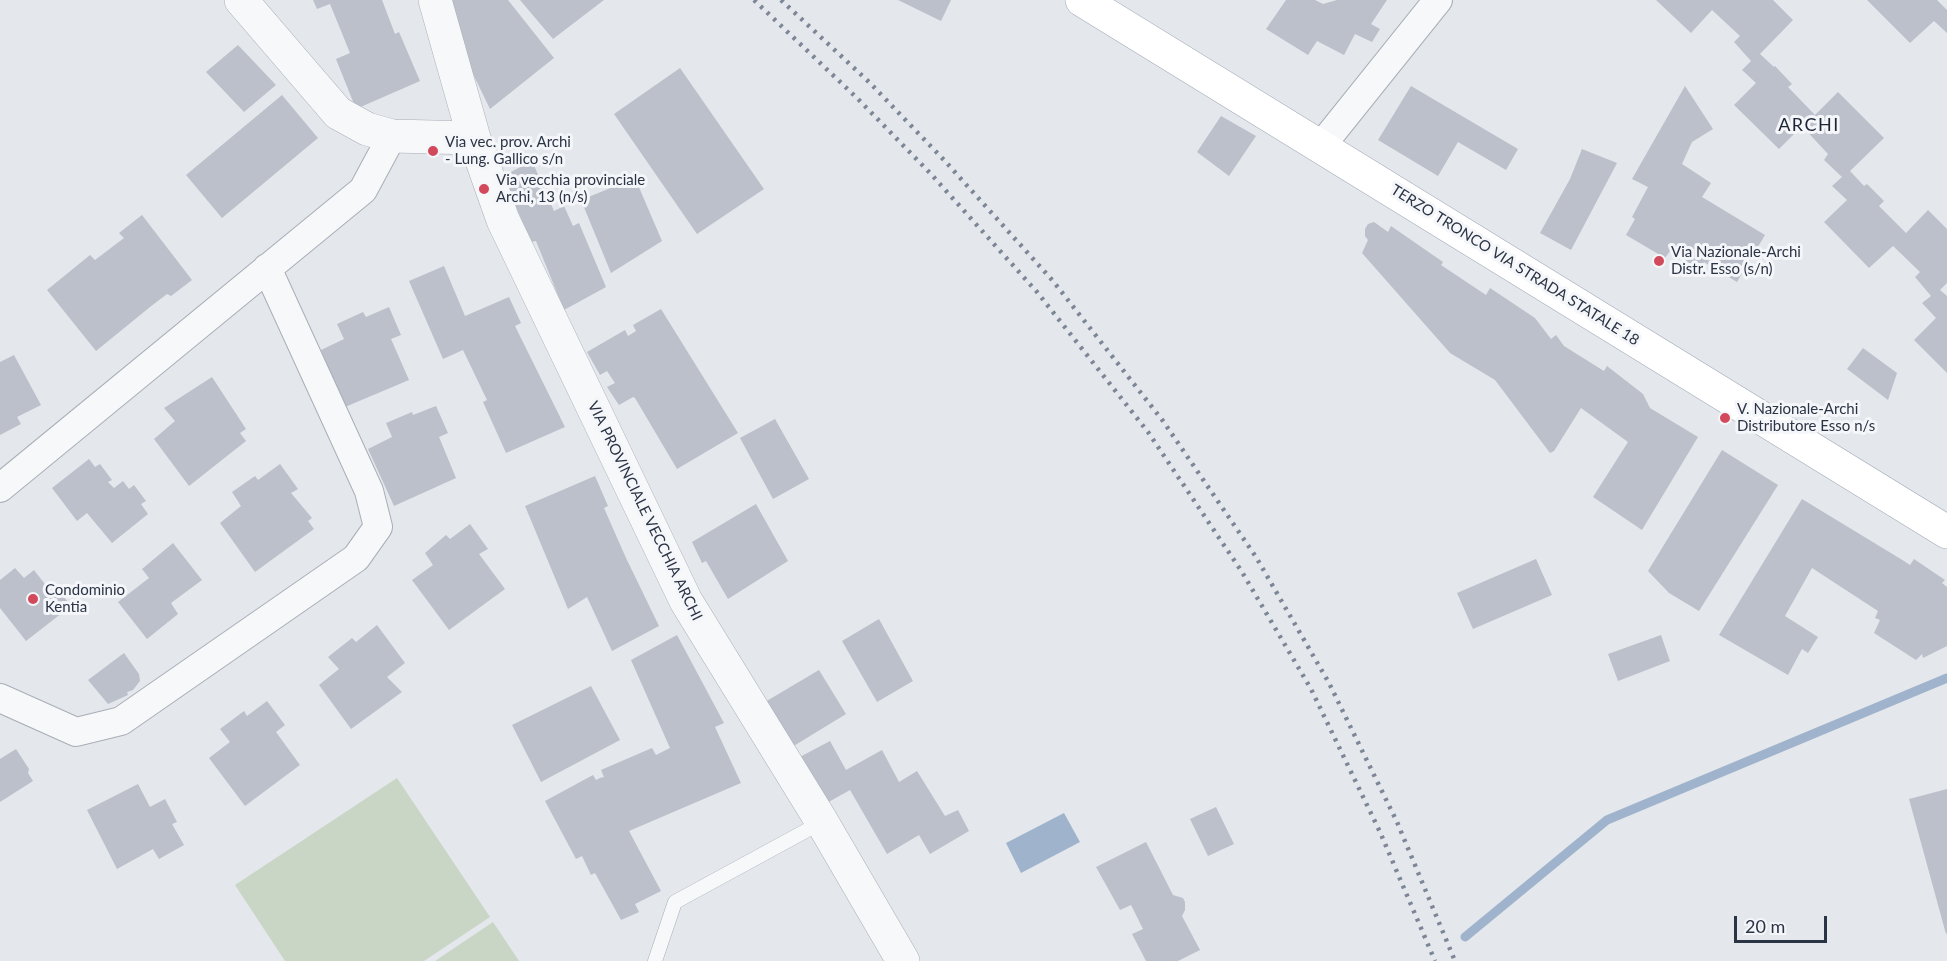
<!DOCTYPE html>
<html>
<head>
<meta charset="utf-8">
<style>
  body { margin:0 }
  #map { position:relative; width:1947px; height:961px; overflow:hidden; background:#e4e7ec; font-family:Lato,sans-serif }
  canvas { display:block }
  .scale { position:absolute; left:1734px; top:916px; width:93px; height:27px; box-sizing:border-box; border:3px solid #2b3445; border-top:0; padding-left:8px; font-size:18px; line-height:21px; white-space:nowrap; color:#2b3445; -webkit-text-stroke:4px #f4f6f9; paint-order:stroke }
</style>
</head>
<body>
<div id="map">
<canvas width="1947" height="961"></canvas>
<div class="scale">20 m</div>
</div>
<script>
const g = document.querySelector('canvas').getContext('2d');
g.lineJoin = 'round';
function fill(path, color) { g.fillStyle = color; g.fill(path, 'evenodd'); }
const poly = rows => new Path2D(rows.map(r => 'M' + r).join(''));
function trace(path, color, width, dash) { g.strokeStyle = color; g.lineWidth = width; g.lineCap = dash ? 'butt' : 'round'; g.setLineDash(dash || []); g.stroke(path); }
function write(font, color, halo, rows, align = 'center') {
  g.font = font + ' Lato,sans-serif'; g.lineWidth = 6; g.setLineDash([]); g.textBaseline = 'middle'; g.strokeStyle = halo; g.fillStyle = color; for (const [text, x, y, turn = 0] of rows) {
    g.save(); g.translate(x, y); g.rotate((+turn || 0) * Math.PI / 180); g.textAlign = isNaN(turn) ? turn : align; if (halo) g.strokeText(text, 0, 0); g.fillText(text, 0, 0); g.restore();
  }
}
const green = poly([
  [397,778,490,917,424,961,285,961,235,885],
  [493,922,519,961,435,961]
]);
const water = poly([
  [1064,813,1080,842,1021,873,1006,843]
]);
const stream = poly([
  [1465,937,1607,820,1947,678]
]);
const building = poly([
  [313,0,382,0,395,34,399,32,420,81,356,109,336,59,350,53,330,4,317,9],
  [448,0,508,0,554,58,490,109,461,49,466,47],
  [520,0,604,0,553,39],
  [898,0,951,0,941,21],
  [1286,0,1315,0,1323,4,1337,0,1387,0,1371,24,1380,29,1372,42,1355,34,1344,55,1317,41,1308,55,1266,29],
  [1656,0,1773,0,1793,20,1760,54,1774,67,1775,66,1792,84,1788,87,1815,115,1838,92,1884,138,1850,171,1864,186,1867,184,1884,201,1879,206,1906,233,1928,210,1947,229,1947,283,1940,290,1947,296,1947,373,1914,340,1936,318,1922,303,1931,296,1915,277,1920,272,1893,246,1869,268,1824,222,1847,200,1832,186,1842,177,1824,160,1828,154,1802,126,1779,149,1734,105,1756,83,1742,70,1751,61,1734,42,1740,36,1712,10,1691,33],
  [1867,0,1937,0,1947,10,1947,33,1934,21,1910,43],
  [238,45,276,85,244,112,206,72],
  [680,68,764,189,697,234,614,114],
  [1411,86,1518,149,1506,170,1458,142,1438,176,1378,140],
  [1685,86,1713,129,1692,142,1682,164,1711,183,1702,197,1765,235,1737,282,1704,262,1699,269,1670,251,1665,258,1626,235,1635,219,1632,217,1648,187,1632,179],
  [282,95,318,138,222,218,186,175],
  [1221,116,1256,136,1229,176,1197,152],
  [1582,149,1617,163,1571,250,1540,233,1570,179],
  [532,161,554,211,564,206,573,226,579,223,606,287,564,310,536,241,531,242,505,181,509,179,507,174],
  [635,178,662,241,611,273,581,200],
  [142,215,192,280,171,296,167,294,150,307,96,351,47,290,90,255,95,260,124,238,119,233],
  [1374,222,1388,232,1391,226,1443,262,1441,265,1486,295,1490,288,1535,318,1551,339,1556,335,1564,346,1604,371,1607,366,1643,394,1650,408,1698,437,1642,530,1593,497,1628,442,1581,408,1554,451,1550,453,1495,380,1450,353,1362,253,1368,240,1365,236,1365,229,1368,224],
  [444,266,465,316,509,297,521,323,515,326,565,427,506,453,483,402,487,400,463,350,443,359,409,281],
  [389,307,401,335,391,339,409,380,345,407,321,350,344,339,337,324,363,312,366,317],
  [661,309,738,433,677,469,635,398,633,397,619,405,607,387,615,383,607,371,600,375,587,352,625,330,628,336,636,331,633,325],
  [1863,348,1897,373,1888,400,1847,369],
  [14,355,41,405,17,417,21,424,0,435,0,362],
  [212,377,246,429,240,433,246,441,189,486,154,439,175,421,164,408],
  [436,406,448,433,439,437,456,478,394,506,368,449,392,437,386,423,412,412,413,415],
  [775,419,809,479,773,499,740,438],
  [1722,450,1778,485,1699,611,1669,593,1648,571],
  [89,459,95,467,100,464,112,480,108,482,114,488,123,481,129,489,134,485,146,501,141,504,148,514,112,543,87,513,77,521,52,488],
  [280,464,298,489,291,493,312,518,308,521,314,529,255,572,220,523,241,506,232,492,255,476,258,480],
  [595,476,608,506,604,508,626,558,659,626,612,651,587,597,568,609,525,506],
  [1802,499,1904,561,1910,565,1914,559,1945,580,1942,583,1947,587,1947,646,1923,658,1922,654,1916,660,1874,633,1880,620,1875,618,1878,611,1812,568,1785,616,1818,637,1808,653,1802,649,1788,675,1719,635],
  [756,504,788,561,728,599,706,561,702,563,692,542],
  [470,524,488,549,479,554,505,589,449,630,412,580,433,565,425,553,446,535,450,539],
  [173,543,202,580,171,603,178,614,147,639,118,602,149,578,142,569],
  [1536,559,1552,595,1473,629,1457,593],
  [15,568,24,578,34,570,51,592,57,588,71,606,26,641,0,608,0,580],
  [879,619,913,681,877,702,842,641],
  [377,625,405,663,387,677,402,692,351,729,319,685,339,669,328,657,352,638,356,642],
  [677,635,724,723,715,727,741,783,629,831,661,891,635,904,639,912,621,920,595,873,591,875,582,856,576,859,545,801,593,775,596,780,600,778,604,777,601,770,652,748,656,755,670,748,631,660],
  [1661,635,1670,661,1618,681,1608,654],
  [124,653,139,674,140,681,133,690,127,692,128,695,108,704,88,680],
  [819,670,846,714,792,747,765,702],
  [591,686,620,740,541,782,512,725],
  [267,701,285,725,276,732,300,765,245,806,209,758,230,742,220,729,244,711,247,716],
  [830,741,846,770,882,750,899,782,917,771,945,816,958,810,969,831,930,854,919,835,887,854,850,790,825,804,798,758],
  [16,749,29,769,28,773,33,781,0,802,0,759],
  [138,784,150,807,165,799,177,822,172,824,184,845,159,859,153,849,117,869,87,810],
  [1947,789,1947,933,1946,934,1909,799],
  [1216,807,1234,844,1208,856,1190,819],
  [1146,842,1173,895,1183,898,1185,902,1185,910,1182,916,1200,950,1178,961,1146,961,1132,934,1143,929,1131,905,1120,910,1096,867]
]);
const service = poly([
  [655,961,675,902,822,822]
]);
const minor = poly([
  [1321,146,1438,0],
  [0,488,363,190,392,136],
  [0,698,76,732,121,721,356,558,378,527,369,491,267,268]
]);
const tertiary = poly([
  [241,0,338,113,367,129,392,136,474,138],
  [435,0,474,138,503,220,686,601,822,822,903,961]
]);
const primary = poly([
  [1082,0,1947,532]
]);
const rail = poly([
  [754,0,858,99,930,173,1037,292,1148,432,1242,572,1311,689,1380,832,1435,961],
  [781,0,869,82,944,160,1053,281,1163,421,1256,557,1329,683,1397,822,1455,961]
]);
const markers = [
  [433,151,6,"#d1495b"],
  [484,189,6,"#d1495b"],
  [1659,261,6,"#d1495b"],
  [1725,418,6,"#d1495b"],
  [33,599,6,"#d1495b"]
];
const poiNames = [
  ["Via vec. prov. Archi",445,142],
  ["- Lung. Gallico s/n",445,159],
  ["Via vecchia provinciale",496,180],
  ["Archi, 13 (n/s)",496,197],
  ["Via Nazionale-Archi",1671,252],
  ["Distr. Esso (s/n)",1671,269],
  ["V. Nazionale-Archi",1737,409],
  ["Distributore Esso n/s",1737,426],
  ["Condominio",45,590],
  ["Kentia",45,607]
];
const streetNames = [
  ["TERZO TRONCO VIA STRADA STATALE 18",1515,265,32],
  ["VIA PROVINCIALE VECCHIA ARCHI",645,511,64]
];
const quarterNames = [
  ["ARCHI",1809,125]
];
fill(green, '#c9d6c5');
fill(water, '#9fb4cc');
trace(stream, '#9fb4cc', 9);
fill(building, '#bbc0ca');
trace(service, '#a9aeb7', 15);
trace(minor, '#a9aeb7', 30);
trace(tertiary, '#a9aeb7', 34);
trace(primary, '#a3abb8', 34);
trace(service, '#f7f8fa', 14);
trace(minor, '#f7f8fa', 28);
trace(tertiary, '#f7f8fa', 33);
trace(primary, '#fff', 33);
trace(rail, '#7d8696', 4.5, [3, 6]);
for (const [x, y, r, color] of markers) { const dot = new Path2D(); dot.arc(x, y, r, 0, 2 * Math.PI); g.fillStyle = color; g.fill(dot); trace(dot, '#f4f6f9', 2); }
write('15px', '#2b3445', '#f4f6f9', poiNames, 'left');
write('15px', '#2b3445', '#f4f6f9', streetNames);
g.letterSpacing = '1.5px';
write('18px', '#1d2536', '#f4f6f9', quarterNames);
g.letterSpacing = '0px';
</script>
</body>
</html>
